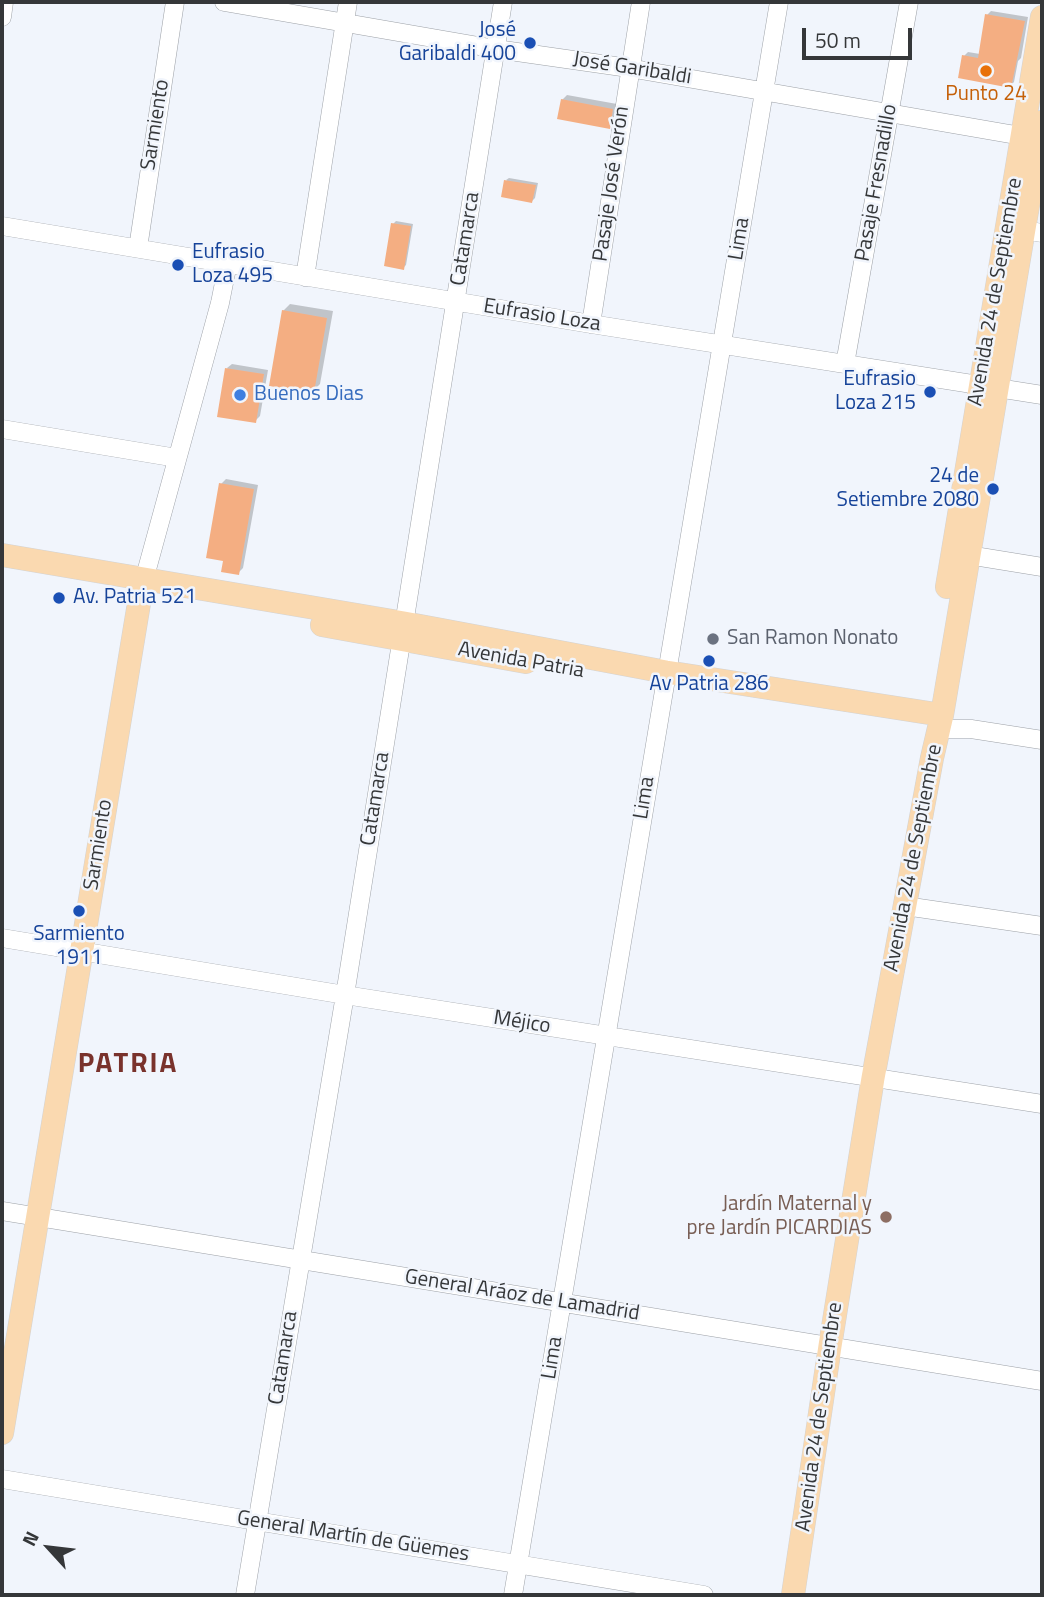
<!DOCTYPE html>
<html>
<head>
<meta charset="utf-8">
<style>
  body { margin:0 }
  #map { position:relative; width:1044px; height:1597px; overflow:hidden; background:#f1f5fc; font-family:"Titillium Web",sans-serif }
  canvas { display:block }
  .frame { position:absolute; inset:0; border:4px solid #353739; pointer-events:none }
  .north { position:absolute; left:14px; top:1513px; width:70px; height:70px; -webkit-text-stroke:5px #f1f5fc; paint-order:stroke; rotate:297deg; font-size:19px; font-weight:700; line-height:28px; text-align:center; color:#353739 }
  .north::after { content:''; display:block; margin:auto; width:24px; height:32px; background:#353739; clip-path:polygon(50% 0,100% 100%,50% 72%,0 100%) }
  .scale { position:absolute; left:802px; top:28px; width:110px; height:32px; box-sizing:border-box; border:4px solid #353739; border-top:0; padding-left:9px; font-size:21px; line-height:24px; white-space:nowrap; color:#353739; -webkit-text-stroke:5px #f1f5fc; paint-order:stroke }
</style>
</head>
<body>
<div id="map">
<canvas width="1044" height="1597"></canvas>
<div class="frame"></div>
<div class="north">N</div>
<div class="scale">50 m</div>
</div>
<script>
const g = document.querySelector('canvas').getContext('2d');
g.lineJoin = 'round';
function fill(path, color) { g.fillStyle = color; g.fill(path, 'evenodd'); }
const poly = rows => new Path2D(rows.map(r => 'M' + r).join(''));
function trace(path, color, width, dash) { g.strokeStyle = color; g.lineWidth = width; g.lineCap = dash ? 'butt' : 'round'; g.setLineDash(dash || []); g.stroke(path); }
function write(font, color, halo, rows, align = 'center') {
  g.font = font + ' "Titillium Web",sans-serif'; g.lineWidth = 5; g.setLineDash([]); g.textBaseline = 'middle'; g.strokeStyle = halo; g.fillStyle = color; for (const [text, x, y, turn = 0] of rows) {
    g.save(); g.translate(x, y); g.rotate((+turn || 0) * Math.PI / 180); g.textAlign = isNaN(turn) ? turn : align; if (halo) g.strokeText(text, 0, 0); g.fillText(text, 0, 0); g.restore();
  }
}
const shadow = poly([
  [991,11,1028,17,1021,58,1018,61,1014,82,1010,86,964,56,968,52,980,54,987,15],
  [567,95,617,104,614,122,609,127,562,100],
  [509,178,538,183,535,198,532,201,506,180],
  [396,221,413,224,406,265,403,268,393,224],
  [290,304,333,311,320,384,313,391,283,311],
  [232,364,268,370,260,416,255,421,227,368],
  [226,479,258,485,243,568,238,573,225,559,221,484]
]);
const building = poly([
  [985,14,1025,21,1011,88,958,78,962,55,978,58],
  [561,99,613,109,610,129,557,119],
  [504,180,536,185,532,203,501,197],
  [391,223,411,226,404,270,384,266],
  [282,310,327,318,314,393,269,386],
  [225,368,264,374,256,423,217,417],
  [219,483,254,489,239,575,221,572,223,561,206,558]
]);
const minor = poly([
  [224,2,496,49,629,68,1033,138],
  [2,17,4,2],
  [2,226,591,324,1042,395],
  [1024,230,1042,233],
  [138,248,175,2],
  [305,277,348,2],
  [591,324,641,2],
  [845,364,909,2],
  [2,429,177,458],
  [968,555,1042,567],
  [141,591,220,303,228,263],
  [939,729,971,729,1042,740],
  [905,906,1042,926],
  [2,938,345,995,1042,1104],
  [2,1211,1042,1381],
  [2,1479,704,1595],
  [245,1595,345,995,503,2],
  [513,1595,779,2]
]);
const major = poly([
  [2,555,404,623,666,672,942,715],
  [947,587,1042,17],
  [322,625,526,662],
  [2,1433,141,591],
  [793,1595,830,1346,873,1078,932,758,942,715,1042,122]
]);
const markers = [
  [530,43,7,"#1a4fb4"],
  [986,71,7,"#e8710a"],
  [178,265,7,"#1a4fb4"],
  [930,392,7,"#1a4fb4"],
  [240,395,7,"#3f7fe0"],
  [993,489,7,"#1a4fb4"],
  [59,598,7,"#1a4fb4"],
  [713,639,7,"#6b7280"],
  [709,661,7,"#1a4fb4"],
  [79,911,7,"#1a4fb4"],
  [886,1217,7,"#8d6e63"]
];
const transitNames = [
  ["José",516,31],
  ["Garibaldi 400",516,55],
  ["Eufrasio",192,253,"left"],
  ["Loza 495",192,277,"left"],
  ["Eufrasio",916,380],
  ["Loza 215",916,404],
  ["24 de",979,477],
  ["Setiembre 2080",979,501],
  ["Av. Patria 521",73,598,"left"],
  ["Av Patria 286",709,685,"center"],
  ["Sarmiento",79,935,"center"],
  ["1911",79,959,"center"]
];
const streetNames = [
  ["José Garibaldi",632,69,9],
  ["Sarmiento",156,125,-81],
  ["Pasaje Fresnadillo",877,183,-80],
  ["Pasaje José Verón",612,184,-82],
  ["Catamarca",466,239,-81],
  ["Lima",740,239,-81],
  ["Avenida 24 de Septiembre",996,292,-80],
  ["Eufrasio Loza",542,316,9],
  ["Avenida Patria",521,661,10],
  ["Lima",645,798,-81],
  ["Catamarca",376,799,-81],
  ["Sarmiento",99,845,-81],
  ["Avenida 24 de Septiembre",914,858,-79],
  ["Méjico",522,1023,9],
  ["General Aráoz de Lamadrid",522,1296,9],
  ["Catamarca",284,1358,-81],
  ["Lima",553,1358,-81],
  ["Avenida 24 de Septiembre",820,1417,-82],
  ["General Martín de Güemes",353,1537,9]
];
const foodNames = [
  ["Punto 24",986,95]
];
const shopNames = [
  ["Buenos Dias",254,395]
];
const worshipNames = [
  ["San Ramon Nonato",727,639]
];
const educationNames = [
  ["Jardín Maternal y",872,1205],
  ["pre Jardín PICARDIAS",872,1229]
];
const districtNames = [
  ["PATRIA",128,1065]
];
fill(shadow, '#0003');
fill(building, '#f4ae82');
trace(minor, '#9da1a7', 19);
trace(major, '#d3d3d3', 24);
trace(minor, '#fff', 18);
trace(major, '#fad9b0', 23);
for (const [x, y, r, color] of markers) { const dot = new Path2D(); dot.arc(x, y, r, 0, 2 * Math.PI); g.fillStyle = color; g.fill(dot); trace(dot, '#f1f5fc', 2.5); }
write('21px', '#164399', '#f1f5fc', transitNames, 'right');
write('21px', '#353739', '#f1f5fc', streetNames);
write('21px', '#c56008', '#f1f5fc', foodNames);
write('21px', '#366cbe', '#f1f5fc', shopNames, 'left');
write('21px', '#5b616d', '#f1f5fc', worshipNames, 'left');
write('21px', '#785e54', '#f1f5fc', educationNames, 'right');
g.letterSpacing = '2px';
write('bold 28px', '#79322c', '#f1f5fc', districtNames);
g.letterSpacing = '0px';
</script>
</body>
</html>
